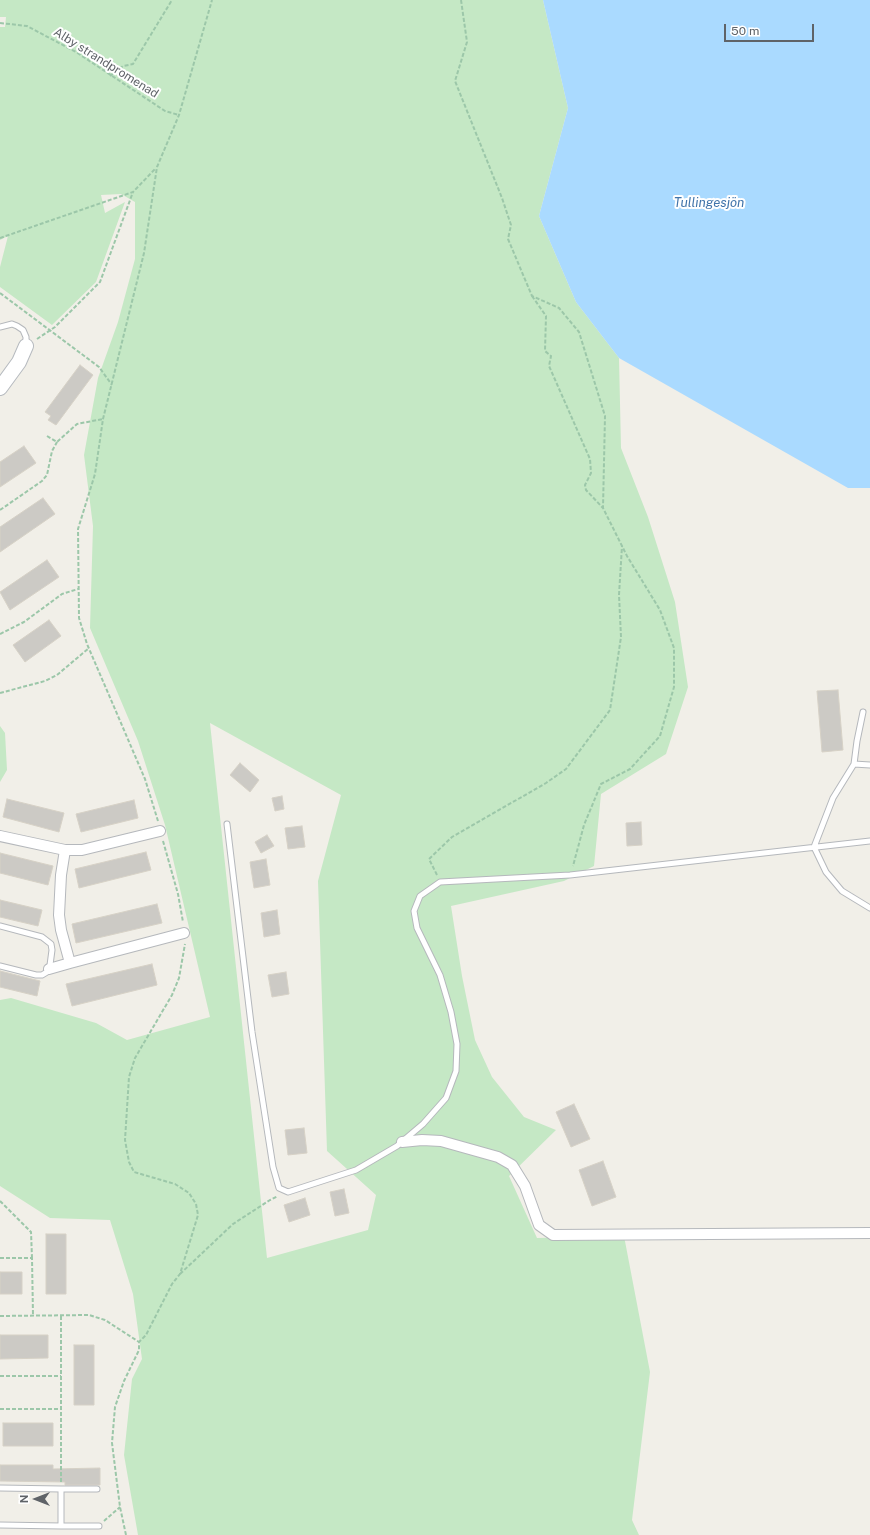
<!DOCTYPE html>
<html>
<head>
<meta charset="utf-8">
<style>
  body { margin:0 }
  #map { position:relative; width:870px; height:1535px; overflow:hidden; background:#f1efe8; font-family:"Public Sans",sans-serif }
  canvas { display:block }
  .north { position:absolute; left:16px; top:1479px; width:40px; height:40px; -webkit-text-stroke:3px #fff; paint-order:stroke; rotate:270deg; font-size:11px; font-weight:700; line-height:16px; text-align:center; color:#5f6368 }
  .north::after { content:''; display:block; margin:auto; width:14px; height:18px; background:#5f6368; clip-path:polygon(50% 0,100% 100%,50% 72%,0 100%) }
  .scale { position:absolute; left:724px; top:24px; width:90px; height:18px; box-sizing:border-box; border:2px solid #5f6368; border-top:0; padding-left:5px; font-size:12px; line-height:14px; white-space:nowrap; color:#5f6368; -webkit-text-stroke:3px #fff; paint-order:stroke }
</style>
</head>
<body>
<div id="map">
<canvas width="870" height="1535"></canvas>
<div class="north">N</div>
<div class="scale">50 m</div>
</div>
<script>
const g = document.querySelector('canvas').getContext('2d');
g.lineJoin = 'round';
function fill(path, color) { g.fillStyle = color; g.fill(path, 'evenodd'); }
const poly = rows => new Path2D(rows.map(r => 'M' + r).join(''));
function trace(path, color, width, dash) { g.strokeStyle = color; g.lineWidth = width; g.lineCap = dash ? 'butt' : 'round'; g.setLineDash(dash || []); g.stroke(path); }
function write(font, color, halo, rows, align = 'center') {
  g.font = font + ' "Public Sans",sans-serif'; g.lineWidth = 4; g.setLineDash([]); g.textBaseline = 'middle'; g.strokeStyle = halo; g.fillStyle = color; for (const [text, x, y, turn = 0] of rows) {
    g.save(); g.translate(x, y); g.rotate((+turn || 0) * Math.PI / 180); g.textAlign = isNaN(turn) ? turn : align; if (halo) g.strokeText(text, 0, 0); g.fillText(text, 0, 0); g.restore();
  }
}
const green = poly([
  [0,0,543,0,568,108,539,216,576,302,619,358,621,448,648,517,675,602,688,687,666,754,601,794,594,866,564,881,451,906,462,976,475,1040,492,1077,524,1117,556,1130,509,1176,537,1238,624,1236,650,1372,632,1520,639,1535,138,1535,124,1455,132,1379,142,1359,133,1294,110,1220,50,1218,0,1186,0,1000,11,998,96,1023,127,1040,210,1017,165,825,138,741,90,628,93,526,84,455,98,378,118,322,135,259,135,202,121,194,101,195,105,213,125,202,96,282,52,325,0,287,0,267,8,236,0,240,0,27,5,27,6,17,0,17],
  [210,723,341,795,318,881,327,1151,376,1195,368,1230,267,1258],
  [0,726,5,733,7,770,0,782]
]);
const water = poly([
  [543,0,870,0,870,488,848,488,619,358,576,302,539,216,568,108]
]);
const building = poly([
  [80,365,93,375,56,425,48,420,51,416,45,412,80,365],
  [24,446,36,463,0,487,0,462,24,446],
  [43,498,55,514,0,552,0,527,43,498],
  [47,560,59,577,10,610,0,592,47,560],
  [49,620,61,636,25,662,13,645,49,620],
  [838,690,843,750,822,752,817,691,838,690],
  [240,763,259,780,250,792,230,775,240,763],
  [282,796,284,809,275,811,272,798,282,796],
  [7,799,64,813,59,832,3,817,7,799],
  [134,800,138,818,81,832,76,814,134,800],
  [641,822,642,845,627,846,626,823,641,822],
  [302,826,305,847,288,849,285,828,302,826],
  [267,835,274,846,261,853,255,842,267,835],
  [146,852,151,870,79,888,75,869,146,852],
  [0,853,53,866,48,885,0,873,0,853],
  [266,859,270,885,254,888,250,862,266,859],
  [0,900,42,910,38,926,0,917,0,900],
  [157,904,162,923,76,943,72,924,157,904],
  [277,910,280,934,264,937,261,913,277,910],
  [152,964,157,985,72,1006,66,984,152,964],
  [0,971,40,981,37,996,0,987,0,971],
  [286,972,289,994,272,997,268,975,286,972],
  [574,1104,590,1139,571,1147,556,1112,574,1104],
  [304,1128,307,1153,288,1155,285,1130,304,1128],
  [603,1161,616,1197,592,1206,579,1170,603,1161],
  [344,1189,349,1213,335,1216,330,1192,344,1189],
  [305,1198,310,1215,289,1222,284,1205,305,1198],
  [46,1234,66,1234,66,1294,46,1294,46,1234],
  [0,1272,22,1272,22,1294,0,1294,0,1272],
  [0,1335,48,1335,48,1358,0,1359,0,1335],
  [74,1345,94,1345,94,1405,74,1405,74,1345],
  [3,1423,53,1423,53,1446,3,1446,3,1423],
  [0,1465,53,1465,53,1469,100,1468,100,1485,65,1485,65,1482,0,1481,0,1465]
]);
const path = poly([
  [461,0,467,42,455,81,502,198,511,225,508,239,532,296,559,308,579,332,605,416,603,508,627,556,660,610,674,648,674,687,660,736,630,769,601,784,584,825,573,866],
  [0,23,27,26,76,52,165,111,179,115],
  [110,76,123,66,133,64,172,0],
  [0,238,133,192,156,168],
  [0,293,99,367,112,385],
  [532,296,546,316,545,351,551,356,549,366,590,459,591,473,585,485,586,490,603,508],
  [37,339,55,327,100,282,133,192],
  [47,436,57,442,77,424,103,419],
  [0,510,42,481,47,475,52,451,57,442],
  [0,634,24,622,62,594,78,589],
  [0,693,45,681,57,675,89,648],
  [158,821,145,779,87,644,79,618,78,529,95,474,103,419,144,253,157,167,179,115,212,0],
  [163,841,178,894,183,922],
  [437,875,429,859,452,837,546,783,566,769,610,710,621,637,619,595,622,546],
  [0,1201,31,1232,32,1258],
  [0,1258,32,1258,33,1315],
  [180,1274,233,1224,270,1200,278,1196],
  [0,1316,89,1315,105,1320,139,1342],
  [61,1316,61,1482],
  [0,1376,61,1376],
  [0,1409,61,1409],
  [104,1521,120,1507],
  [126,1535,120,1507,112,1443,115,1407,124,1381,139,1350,139,1342,146,1335,172,1284,180,1274,198,1215,196,1204,189,1193,175,1184,134,1172,129,1162,125,1140,129,1077,135,1058,172,995,179,978,185,944]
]);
const lane = poly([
  [0,327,12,324,17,326,23,330,26,337,26,345],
  [854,764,857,741,863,712],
  [870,765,854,764,833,798,814,847,826,872,842,891,870,908],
  [227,824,252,1032,273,1167,279,1188,288,1192,356,1170,397,1146,423,1124,446,1098,456,1071,457,1044,451,1012,440,975,417,928,414,911,420,896,440,882,570,875,870,841],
  [0,926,42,937,51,944,52,950,50,965,47,972,42,975,36,975,0,966],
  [0,1488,61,1489,61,1526,0,1525],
  [61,1489,97,1489],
  [61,1526,99,1526]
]);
const street = poly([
  [0,836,65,850,82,850,160,831],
  [65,850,61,875,59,915,61,930,70,963,184,933],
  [49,969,70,963],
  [402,1142,422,1140,441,1141,498,1157,512,1165,525,1186,539,1225,553,1235,870,1233]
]);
const secondary = poly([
  [0,388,19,362,26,346]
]);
const streetNames = [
  ["Alby strandpromenad",106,63,32]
];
const waterNames = [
  ["Tullingesjön",709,203]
];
fill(green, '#c5e8c5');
fill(water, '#aadaff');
fill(building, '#cccac5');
trace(building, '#d6d1c6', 1);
trace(lane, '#b5b8bc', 7);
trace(street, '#b5b8bc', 12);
trace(secondary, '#b6babf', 16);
trace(path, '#9cc7a9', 2, [4, 2]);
trace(lane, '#fff', 5);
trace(street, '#fff', 10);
trace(secondary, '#fff', 14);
write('12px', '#5f6368', '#fff', streetNames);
write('italic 13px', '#4174aa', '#fff', waterNames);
</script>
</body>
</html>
